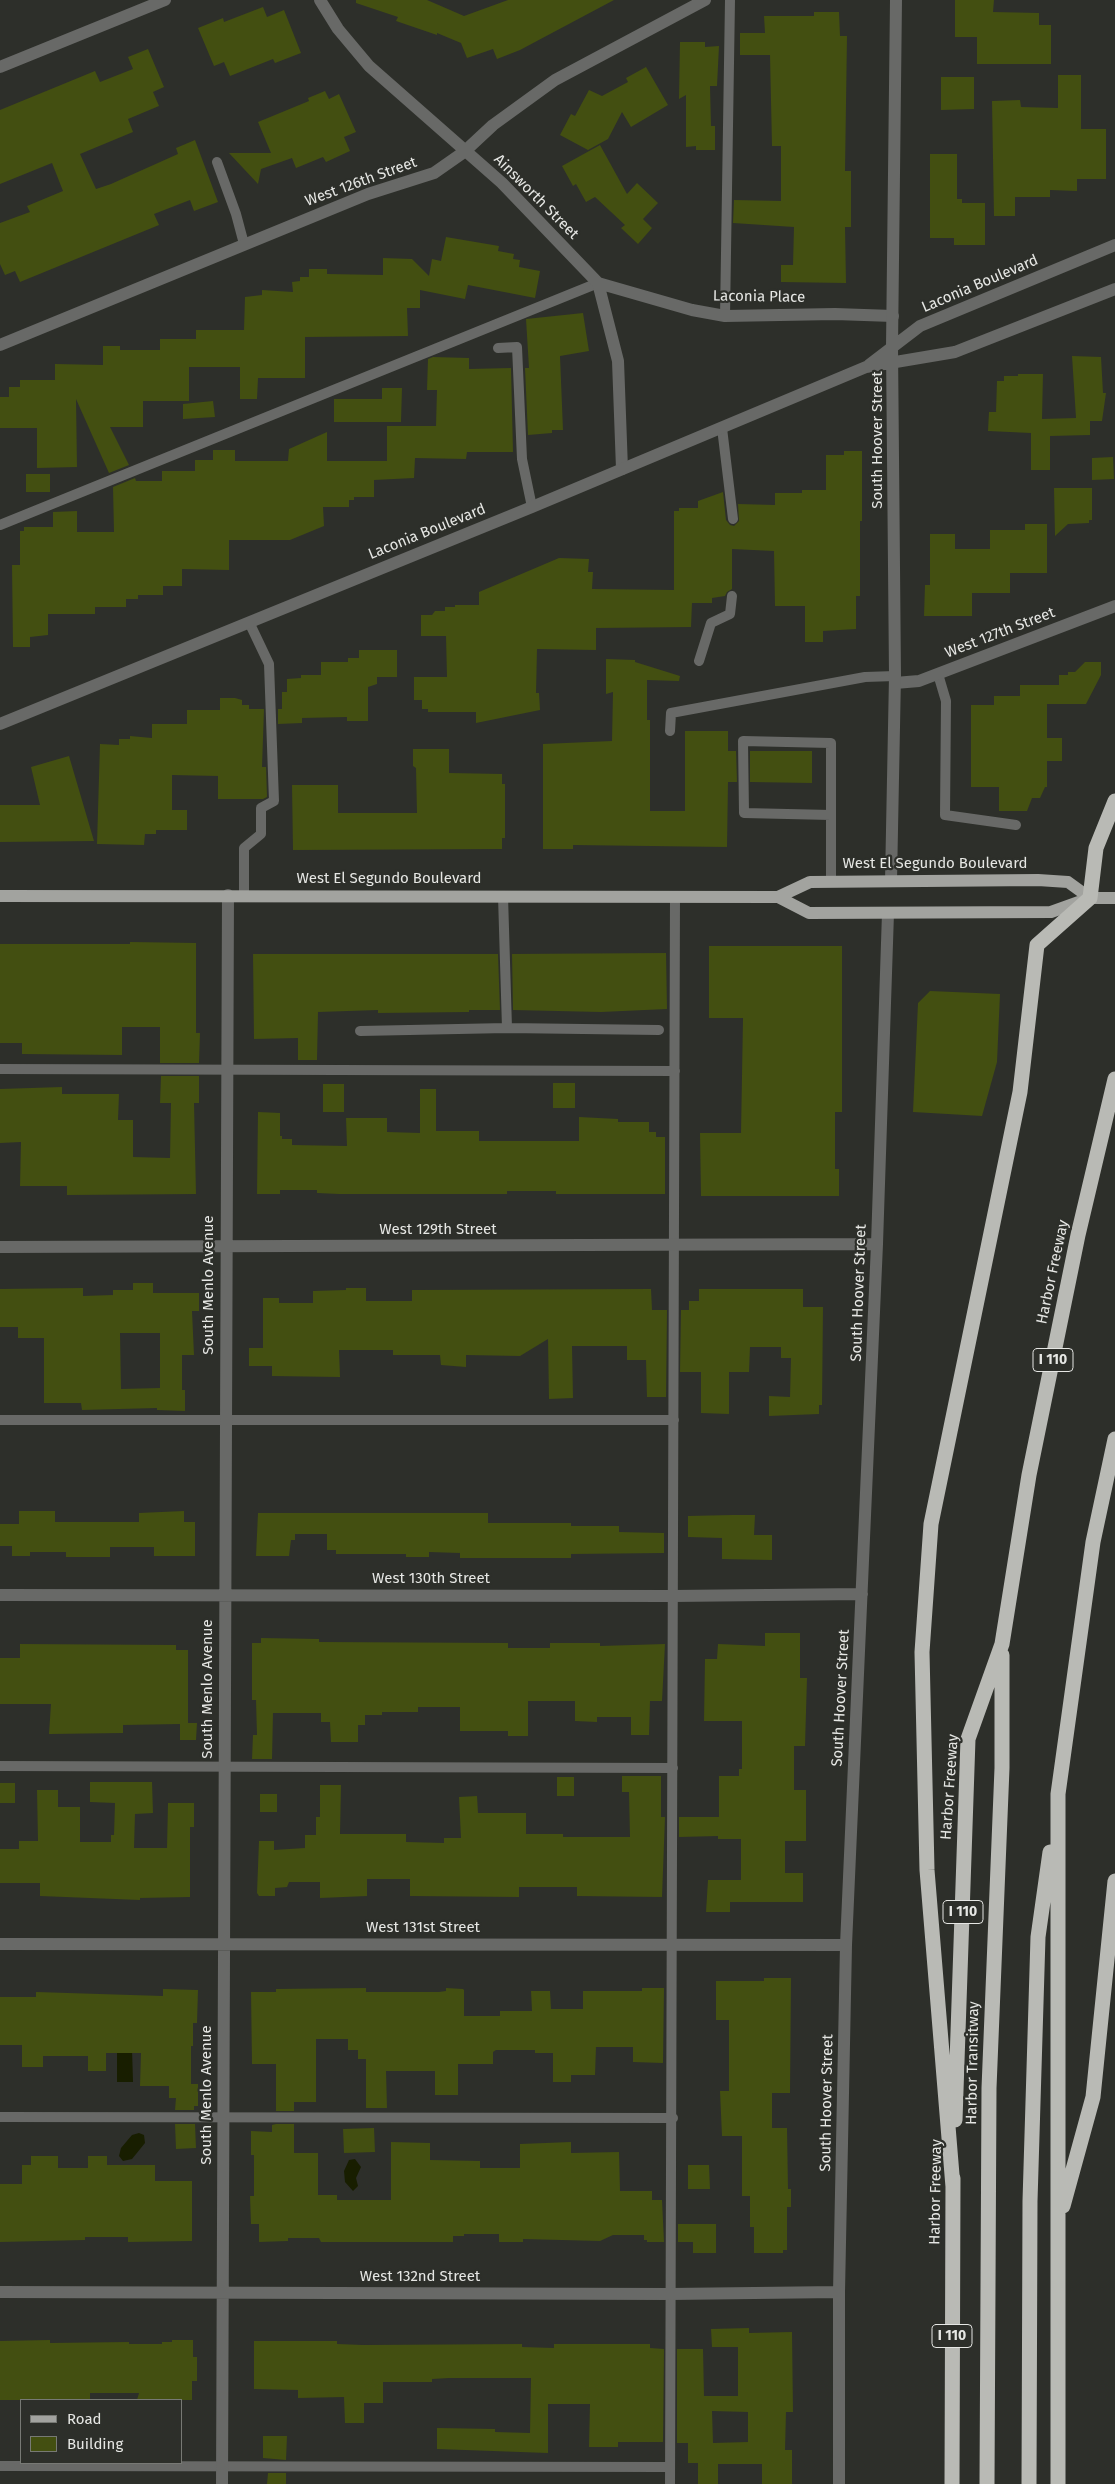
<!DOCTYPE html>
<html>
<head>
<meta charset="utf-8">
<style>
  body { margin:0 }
  #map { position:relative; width:1115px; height:2484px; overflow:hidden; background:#2d2f2a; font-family:"Fira Sans",sans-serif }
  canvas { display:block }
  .legend { position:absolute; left:20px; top:2399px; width:162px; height:65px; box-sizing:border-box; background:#2d2f2a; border:1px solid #777974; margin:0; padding:6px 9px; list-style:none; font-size:15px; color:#e6e7e4 }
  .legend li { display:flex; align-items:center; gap:10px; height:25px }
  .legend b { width:25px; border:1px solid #777974 }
</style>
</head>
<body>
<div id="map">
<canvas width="1115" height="2484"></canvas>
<ul class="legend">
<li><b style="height:6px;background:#a2a39f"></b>Road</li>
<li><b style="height:14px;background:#434f11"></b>Building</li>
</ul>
</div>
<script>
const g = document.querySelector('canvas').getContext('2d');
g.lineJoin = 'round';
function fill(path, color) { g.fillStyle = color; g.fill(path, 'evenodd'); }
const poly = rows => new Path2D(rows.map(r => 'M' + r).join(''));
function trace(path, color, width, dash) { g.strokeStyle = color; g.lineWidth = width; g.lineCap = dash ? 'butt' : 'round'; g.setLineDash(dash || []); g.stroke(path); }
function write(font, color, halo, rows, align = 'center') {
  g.font = font + ' "Fira Sans",sans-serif'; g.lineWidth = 4.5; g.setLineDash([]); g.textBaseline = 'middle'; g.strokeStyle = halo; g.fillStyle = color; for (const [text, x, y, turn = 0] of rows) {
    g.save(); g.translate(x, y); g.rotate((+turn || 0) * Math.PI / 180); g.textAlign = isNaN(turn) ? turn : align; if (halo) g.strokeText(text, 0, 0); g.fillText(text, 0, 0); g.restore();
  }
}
const water = poly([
  [132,2049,133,2082,117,2082,117,2052],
  [139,2133,144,2135,145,2143,132,2159,123,2161,119,2156,121,2148,132,2135],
  [355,2159,361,2167,356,2178,358,2186,353,2191,345,2182,344,2171,349,2160]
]);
const building = poly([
  [356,0,427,0,464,16,508,0,614,0,520,50,497,59,493,49,467,58,461,43,437,33,437,35,396,21,398,17,356,3],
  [955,0,994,0,993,12,1039,13,1039,25,1051,25,1051,64,977,64,977,37,955,37],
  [263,7,267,17,284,10,301,53,275,63,273,59,230,76,224,62,214,66,198,28,223,18,224,22],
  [814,12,839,12,840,36,847,36,845,171,851,171,851,227,845,227,846,283,781,282,781,265,793,265,794,227,733,223,734,200,781,201,781,146,772,146,770,55,740,55,740,33,765,33,764,16,814,16],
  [680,42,705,42,705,47,719,46,717,86,710,86,711,126,715,126,715,150,696,150,696,146,686,147,686,95,679,99],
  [148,49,164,87,153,92,159,106,128,119,133,132,80,154,96,189,111,184,178,154,176,148,195,140,218,202,194,211,190,200,154,214,159,225,20,282,15,271,5,275,0,264,0,223,30,212,27,206,63,191,52,163,0,184,0,110,95,71,100,82,133,69,128,57],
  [646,67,668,105,631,127,622,112,608,139,588,150,560,135,571,114,575,116,589,90,602,96,628,82,626,78],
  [1058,75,1081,75,1081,129,1106,129,1106,179,1077,179,1077,191,1050,190,1050,197,1015,197,1015,216,994,216,992,101,1020,100,1021,107,1058,108],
  [941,77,974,77,974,109,941,110],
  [325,91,329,99,339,94,356,132,344,137,350,151,326,162,323,157,296,168,292,158,261,169,258,184,229,153,271,153,258,122,309,101,308,98],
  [600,145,627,194,637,183,658,203,643,219,652,228,638,244,621,228,625,225,595,197,586,202,576,184,573,186,562,166],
  [930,154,957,154,957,199,962,199,962,203,985,203,985,245,954,245,954,238,930,238],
  [446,237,499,246,498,251,514,254,513,259,520,260,519,267,540,271,535,298,468,285,465,299,420,290,420,308,407,308,408,336,305,337,305,378,258,378,257,399,240,399,240,367,189,367,189,401,143,401,143,427,110,427,129,465,109,473,76,399,77,467,37,468,37,428,0,428,0,397,9,397,9,387,20,387,20,380,55,380,55,364,103,365,103,346,120,346,120,350,160,350,160,339,196,339,196,330,244,330,245,297,262,295,262,290,293,292,292,282,300,281,300,277,309,277,309,269,327,269,327,274,383,275,383,258,412,259,429,276,432,259,441,261],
  [583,313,589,351,560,356,563,430,552,430,552,433,528,435,525,368,529,368,526,319],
  [1072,356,1101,357,1103,393,1106,393,1102,421,1090,421,1090,435,1050,436,1050,470,1031,470,1031,433,988,431,989,412,996,412,997,381,1004,381,1004,376,1018,376,1018,374,1043,374,1042,419,1076,418],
  [433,357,469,358,469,369,511,368,513,452,467,452,466,459,415,458,414,478,374,480,374,497,354,497,354,500,349,500,349,507,323,507,324,526,290,540,229,540,229,570,182,569,182,586,163,586,163,595,138,595,138,599,126,599,126,607,95,607,95,614,48,614,48,635,30,637,30,647,13,647,12,565,20,565,20,531,24,531,24,527,53,527,53,512,77,511,77,532,114,532,113,487,135,478,136,481,162,481,162,471,195,471,195,460,213,460,213,450,235,450,235,461,288,461,289,449,327,432,327,461,387,461,387,426,436,426,437,390,427,390,428,359],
  [382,388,402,388,401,422,334,422,334,399,382,399],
  [213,401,215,417,183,419,183,404],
  [844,451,862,451,862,521,860,521,860,596,856,596,856,629,823,631,823,642,805,642,805,606,775,606,774,551,732,549,732,589,727,592,725,596,712,598,712,603,692,603,691,627,596,628,596,650,537,649,536,693,539,693,540,710,476,723,476,712,428,712,428,709,422,709,422,700,414,700,414,677,447,677,446,636,421,636,421,615,432,615,435,611,445,611,445,607,455,607,455,605,479,605,479,592,559,558,589,559,588,572,593,572,592,589,674,590,674,511,679,511,679,508,698,508,698,501,723,492,726,520,730,525,734,526,739,521,738,504,775,505,775,493,802,493,802,490,826,490,826,455,844,455],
  [1113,457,1114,479,1092,480,1092,458],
  [26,474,50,474,50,492,26,492],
  [1054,488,1092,488,1092,520,1089,520,1089,523,1068,524,1055,536],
  [1025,524,1047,524,1047,573,1010,573,1010,593,972,593,972,616,924,616,925,585,930,585,930,534,955,534,955,549,990,549,990,530,1025,530],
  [359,650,397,650,397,677,377,677,377,684,368,687,368,721,347,721,347,717,302,718,302,723,278,724,278,709,282,709,282,692,287,692,287,679,301,678,301,675,321,675,321,662,348,662,348,658,359,658],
  [606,659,635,660,635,662,680,676,679,681,647,680,647,720,650,720,650,811,685,811,685,731,728,731,728,751,736,751,737,782,728,782,727,847,573,845,573,849,543,849,543,744,612,741,613,692,606,694],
  [1085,662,1101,662,1101,675,1086,704,1047,704,1047,738,1062,738,1062,761,1047,761,1047,787,1045,787,1040,798,1032,798,1027,811,999,811,999,787,971,787,971,705,994,705,994,696,1020,696,1020,685,1059,685,1059,675,1068,675,1068,672,1075,672],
  [220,698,235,698,242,700,242,705,249,705,249,709,264,709,262,767,266,767,267,797,263,799,218,799,218,776,172,775,172,810,187,810,187,830,156,830,156,834,145,834,144,845,97,844,100,744,119,745,119,739,130,739,130,736,152,738,152,724,187,724,187,710,220,710],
  [413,749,449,749,449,773,502,774,502,784,505,784,505,838,502,838,502,849,293,850,292,785,338,785,338,813,417,813,416,768,413,766],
  [750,751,812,751,812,783,750,782],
  [69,756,94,841,0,842,0,805,40,805,31,767],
  [130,942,196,943,196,1033,200,1033,199,1063,160,1063,160,1027,122,1027,122,1055,22,1054,22,1043,0,1043,0,944,130,944],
  [709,946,842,946,842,1112,835,1112,835,1169,839,1169,839,1196,701,1196,700,1133,741,1133,743,1018,709,1018],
  [666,953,667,1009,601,1012,513,1010,512,954],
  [253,954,498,954,500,1010,469,1010,469,1012,378,1013,378,1010,318,1012,317,1060,298,1060,298,1038,254,1039],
  [930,991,1000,994,997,1062,982,1116,913,1112,918,1003],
  [161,1076,199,1076,199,1103,194,1103,196,1194,67,1195,67,1186,20,1186,21,1142,0,1143,0,1089,62,1087,62,1094,119,1094,118,1120,133,1120,133,1157,170,1158,171,1103,160,1103],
  [553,1083,575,1083,575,1108,553,1108],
  [323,1084,344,1084,344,1112,323,1112],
  [420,1089,436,1089,436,1131,479,1131,479,1141,579,1141,579,1117,618,1119,618,1122,649,1122,649,1132,656,1132,656,1137,665,1137,665,1194,556,1194,556,1191,507,1191,507,1194,339,1194,317,1193,317,1190,280,1190,280,1194,257,1194,258,1112,280,1113,280,1136,282,1136,282,1139,292,1139,292,1145,347,1146,346,1118,387,1118,387,1132,420,1133],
  [133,1283,153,1283,153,1293,199,1293,199,1311,192,1311,194,1355,182,1355,182,1390,185,1390,185,1411,157,1410,157,1408,82,1410,81,1403,44,1403,44,1338,18,1338,18,1327,0,1327,0,1289,83,1288,83,1296,113,1295,113,1290,133,1290],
  [120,1333,160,1333,160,1388,121,1389],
  [346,1288,366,1288,366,1301,412,1301,412,1290,651,1289,652,1310,667,1310,666,1397,647,1397,646,1360,627,1360,627,1346,572,1346,573,1398,549,1399,548,1339,520,1356,466,1355,466,1367,441,1365,440,1355,393,1355,393,1350,339,1350,340,1377,272,1376,272,1366,249,1366,249,1348,263,1348,263,1298,279,1298,279,1303,313,1303,313,1291,346,1290],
  [699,1289,803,1289,803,1307,823,1307,822,1405,819,1405,819,1414,769,1416,769,1396,790,1397,791,1358,781,1358,781,1347,750,1347,749,1372,729,1372,729,1414,701,1413,701,1372,680,1372,681,1310,689,1310,689,1301,699,1301],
  [19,1511,55,1511,55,1522,139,1522,139,1513,184,1511,184,1522,195,1522,195,1556,154,1556,154,1547,110,1547,110,1557,66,1557,66,1552,30,1552,30,1556,12,1556,12,1546,0,1546,0,1524,19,1524],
  [258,1513,488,1513,488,1523,571,1523,571,1526,619,1526,619,1532,664,1533,664,1553,571,1554,571,1558,460,1558,460,1553,429,1552,429,1557,406,1557,406,1554,336,1554,336,1550,327,1550,327,1534,295,1534,295,1540,291,1540,289,1556,256,1556],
  [732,1515,755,1515,754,1535,772,1535,772,1560,722,1559,722,1538,688,1537,688,1516],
  [765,1633,800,1633,800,1678,807,1678,805,1746,794,1746,794,1790,806,1790,806,1841,785,1841,785,1873,803,1873,803,1902,730,1902,730,1912,706,1912,708,1880,741,1880,741,1839,718,1839,718,1836,679,1837,679,1817,719,1817,719,1776,739,1776,739,1769,742,1769,742,1721,704,1721,705,1659,717,1659,718,1644,765,1646],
  [261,1638,319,1639,319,1642,508,1643,508,1648,550,1648,550,1643,600,1643,600,1646,665,1644,662,1701,650,1701,649,1735,631,1735,631,1717,597,1717,597,1722,575,1721,575,1701,528,1701,528,1736,508,1736,508,1731,460,1731,460,1707,418,1707,418,1712,382,1712,382,1715,365,1715,365,1725,358,1725,358,1742,331,1742,330,1722,321,1722,321,1713,273,1713,272,1759,252,1759,253,1735,257,1735,256,1700,252,1700,252,1643,261,1643],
  [20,1644,176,1645,176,1650,188,1650,188,1723,197,1723,196,1740,180,1740,180,1724,123,1725,123,1733,49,1734,51,1704,0,1704,0,1658,20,1658],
  [622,1776,661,1776,661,1817,665,1817,662,1897,577,1896,577,1887,519,1887,519,1897,410,1896,410,1879,367,1879,367,1896,320,1898,320,1882,289,1882,287,1887,275,1888,275,1896,259,1896,257,1893,259,1841,274,1841,274,1850,305,1848,305,1835,316,1835,316,1817,320,1817,320,1785,341,1785,340,1834,406,1834,406,1842,444,1843,444,1838,461,1838,459,1797,477,1796,478,1813,526,1813,526,1834,563,1834,563,1837,630,1837,629,1792,622,1792],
  [557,1777,574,1777,574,1796,557,1796],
  [90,1782,152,1782,153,1813,135,1814,134,1848,167,1848,168,1803,194,1803,194,1827,190,1827,190,1897,140,1898,140,1900,40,1896,40,1883,0,1883,0,1849,19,1849,19,1841,38,1841,37,1790,58,1790,58,1807,80,1807,80,1842,111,1842,111,1835,114,1835,115,1803,90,1802],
  [0,1783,15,1783,15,1803,0,1803],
  [260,1794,277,1794,277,1812,260,1812],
  [764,1978,791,1978,790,2093,772,2093,772,2128,787,2128,788,2189,791,2189,791,2207,787,2207,787,2250,783,2250,783,2253,754,2253,754,2227,750,2227,750,2196,742,2196,742,2136,722,2136,720,2091,729,2091,729,2020,716,2020,716,1981,764,1981],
  [366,1988,366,1992,439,1992,446,1991,446,1988,463,1989,464,1990,464,2016,500,2016,500,2011,532,2011,531,1991,550,1991,551,2009,583,2009,583,1991,642,1991,642,1988,664,1988,663,2063,633,2062,633,2047,596,2047,595,2075,571,2075,571,2082,553,2082,553,2053,535,2053,535,2050,496,2050,493,2052,493,2064,458,2064,458,2095,435,2095,435,2071,386,2071,387,2108,366,2108,366,2059,358,2059,358,2050,348,2050,348,2039,316,2039,316,2102,294,2102,294,2111,276,2111,276,2064,252,2064,251,1992,276,1992,276,1989],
  [163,1989,198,1990,197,2023,193,2023,193,2046,191,2046,191,2084,198,2084,198,2106,194,2106,194,2110,175,2110,176,2098,169,2098,169,2086,140,2086,141,2053,106,2053,106,2071,88,2071,88,2056,43,2056,43,2067,22,2067,22,2045,0,2045,0,1997,36,1997,36,1992,163,1996],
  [175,2124,195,2124,196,2148,176,2149],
  [276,2124,294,2124,294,2153,318,2153,318,2195,337,2195,337,2200,391,2200,391,2142,430,2143,430,2160,480,2161,480,2168,520,2168,520,2144,571,2142,571,2153,619,2152,620,2191,652,2191,652,2200,662,2200,664,2242,647,2242,647,2240,644,2240,644,2235,613,2235,600,2241,523,2239,523,2242,499,2242,499,2234,464,2234,464,2236,453,2236,453,2242,321,2242,319,2238,288,2238,288,2241,259,2242,259,2224,251,2224,250,2196,254,2196,254,2155,251,2155,251,2131,272,2132,272,2125],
  [374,2128,375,2152,344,2153,343,2129],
  [31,2156,58,2156,58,2168,88,2168,88,2156,107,2156,107,2165,155,2165,155,2181,192,2181,192,2241,128,2242,128,2237,85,2237,85,2240,0,2242,0,2184,22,2184,22,2165,31,2165],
  [688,2165,709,2165,710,2189,688,2189],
  [678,2224,716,2224,716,2253,693,2253,693,2242,678,2242],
  [749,2328,749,2333,792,2332,793,2412,786,2412,785,2450,792,2450,792,2484,762,2484,762,2464,718,2464,718,2484,698,2484,698,2463,688,2463,688,2443,677,2443,677,2349,703,2349,704,2396,738,2396,738,2347,712,2347,711,2329],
  [712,2411,748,2412,748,2442,713,2443],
  [50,2340,50,2343,129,2342,129,2344,162,2344,162,2342,172,2342,172,2340,193,2340,193,2357,197,2357,197,2381,192,2381,192,2400,137,2400,139,2393,90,2393,90,2400,0,2400,0,2341],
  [254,2341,337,2341,337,2344,363,2345,522,2344,522,2347,554,2348,554,2344,650,2344,650,2348,664,2349,663,2442,618,2442,618,2447,589,2447,590,2404,548,2404,548,2453,437,2449,437,2428,495,2429,495,2432,530,2433,531,2378,449,2378,432,2379,432,2382,383,2382,383,2403,364,2403,364,2423,345,2423,344,2397,298,2398,298,2390,254,2389],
  [263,2436,287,2436,286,2460,263,2458],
  [268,2473,286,2473,286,2484,267,2484]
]);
const service = poly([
  [217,162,236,214,244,244],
  [725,316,730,0],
  [498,348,517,347,522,459,532,507],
  [722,428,733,519],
  [0,525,598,283],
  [699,661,711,623,730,614,732,596],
  [938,674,946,701,945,815,1016,825],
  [670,731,671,713,865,677,895,676],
  [831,815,744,813,743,741,831,743,831,881],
  [244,895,244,848,261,834,261,808,274,801,269,664,249,622],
  [503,896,507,1028],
  [360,1031,507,1028,659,1030],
  [0,1069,675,1071],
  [0,1420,674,1420],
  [0,1766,673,1768],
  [0,2117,673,2118],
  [0,2466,670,2467],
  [670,2484,675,896]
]);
const minor = poly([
  [320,0,338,29,369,66,502,183,598,283,618,361,622,469],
  [0,67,165,0],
  [598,283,692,310,725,316,835,314,893,316],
  [0,345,368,194,434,173,464,152,493,125,555,80,705,0],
  [895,683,919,681,1115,606],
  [0,1247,877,1244],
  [0,1595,672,1596,862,1594],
  [0,1944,846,1945],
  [0,2292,670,2294,839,2292],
  [222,2484,228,895],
  [839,2484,839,2292,846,1945,877,1244,888,913]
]);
const tertiary = poly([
  [869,365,920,326,1115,245],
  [0,724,532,507,866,367,955,352,1115,289],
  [891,881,895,676,892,347,896,0]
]);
const primary = poly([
  [0,896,778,897,810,882,1038,880,1068,882,1090,898],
  [778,897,809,913,1051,912,1090,898,1115,898]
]);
const motorway = poly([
  [955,2120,968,1739,1002,1644,1029,1475,1078,1235,1115,1079],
  [953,2187,927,1870,922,1652,931,1524,1020,1092,1037,945,1090,898,1096,848,1115,801],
  [1063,2206,1093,2097,1115,1881],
  [952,2484,953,2178],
  [987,2484,989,2088,1002,1768,1002,1655],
  [1029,2484,1030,2201,1038,1937,1050,1852],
  [1058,2484,1058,1794,1093,1542,1115,1439]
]);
const shields = [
  [1053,1360,40],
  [963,1912,40],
  [952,2336,40]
];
const shieldNames = [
  ["I 110",1053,1360],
  ["I 110",963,1912],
  ["I 110",952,2336]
];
const streetNames = [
  ["West 126th Street",361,182,-20],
  ["Ainsworth Street",536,197,45],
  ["Laconia Boulevard",980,284,-23],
  ["Laconia Place",759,297,1],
  ["South Hoover Street",878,440,-90],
  ["Laconia Boulevard",427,532,-22],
  ["West 127th Street",1000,633,-21],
  ["West El Segundo Boulevard",935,864],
  ["West El Segundo Boulevard",389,879],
  ["West 129th Street",438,1230],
  ["Harbor Freeway",1053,1272,-78],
  ["South Menlo Avenue",209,1285,-90],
  ["South Hoover Street",859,1293,-88],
  ["West 130th Street",431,1579],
  ["South Menlo Avenue",208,1689,-90],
  ["South Hoover Street",841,1698,-87],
  ["Harbor Freeway",950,1787,-86],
  ["West 131st Street",423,1928],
  ["Harbor Transitway",973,2063,-89],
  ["South Menlo Avenue",207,2095,-90],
  ["South Hoover Street",827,2103,-89],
  ["Harbor Freeway",936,2192,-89],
  ["West 132nd Street",420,2277]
];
fill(water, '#181e00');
fill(building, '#434f11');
trace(service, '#686967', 10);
trace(minor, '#686967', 12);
trace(tertiary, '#686967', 12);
trace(primary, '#a2a39f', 12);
trace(motorway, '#b9bab5', 15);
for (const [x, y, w] of shields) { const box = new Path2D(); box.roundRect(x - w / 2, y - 11.5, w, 23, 4); g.fillStyle = '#2d2f2a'; g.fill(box); trace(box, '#e6e7e4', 1); }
write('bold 14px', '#e6e7e4', null, shieldNames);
write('15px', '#e6e7e4', '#2d2f2a', streetNames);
</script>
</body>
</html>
